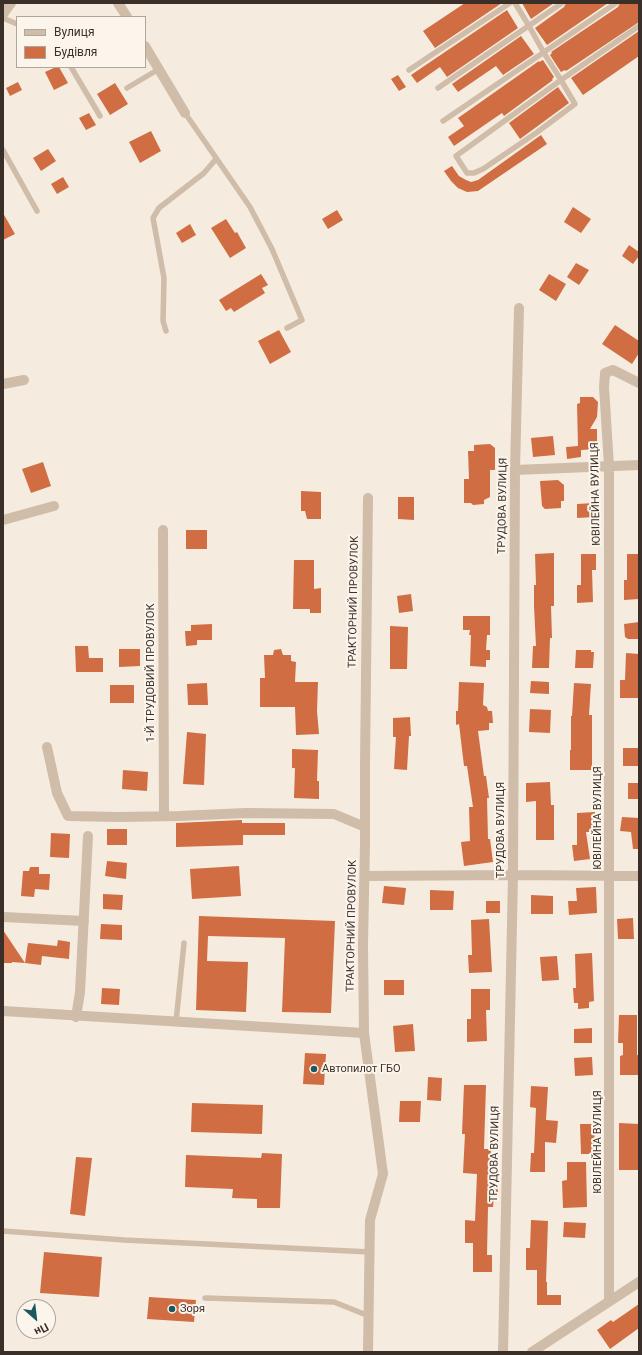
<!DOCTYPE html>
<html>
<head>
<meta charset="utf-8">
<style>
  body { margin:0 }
  #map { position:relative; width:642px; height:1355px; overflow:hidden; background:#f5ecdf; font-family:Roboto,sans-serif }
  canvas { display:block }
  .frame { position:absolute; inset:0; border:4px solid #3b3029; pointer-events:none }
  .legend { position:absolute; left:16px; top:16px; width:130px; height:52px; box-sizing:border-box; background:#fcf5ec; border:1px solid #afa69e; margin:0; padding:5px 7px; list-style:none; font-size:12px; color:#3b3029 }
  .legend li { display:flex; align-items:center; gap:8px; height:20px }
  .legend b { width:20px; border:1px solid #afa69e }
  .north { position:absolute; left:16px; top:1299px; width:40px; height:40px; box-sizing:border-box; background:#fcf5ec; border:1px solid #afa69e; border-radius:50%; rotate:152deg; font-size:11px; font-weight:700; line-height:16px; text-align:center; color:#3b3029 }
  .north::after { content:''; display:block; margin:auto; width:14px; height:18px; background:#1b5861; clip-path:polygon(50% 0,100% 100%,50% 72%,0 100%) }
</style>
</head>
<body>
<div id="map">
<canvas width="642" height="1355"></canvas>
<div class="frame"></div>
<ul class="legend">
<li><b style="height:5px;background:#cfbca9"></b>Вулиця</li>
<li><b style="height:11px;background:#d06d42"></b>Будівля</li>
</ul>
<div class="north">Пн</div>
</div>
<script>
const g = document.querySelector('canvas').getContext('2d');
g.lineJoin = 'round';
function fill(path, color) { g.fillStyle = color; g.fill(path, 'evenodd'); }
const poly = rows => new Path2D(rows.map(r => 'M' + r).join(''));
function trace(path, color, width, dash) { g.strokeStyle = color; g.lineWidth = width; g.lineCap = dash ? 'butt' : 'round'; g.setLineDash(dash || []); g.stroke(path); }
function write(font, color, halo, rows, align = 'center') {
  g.font = font + ' Roboto,sans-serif'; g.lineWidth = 4; g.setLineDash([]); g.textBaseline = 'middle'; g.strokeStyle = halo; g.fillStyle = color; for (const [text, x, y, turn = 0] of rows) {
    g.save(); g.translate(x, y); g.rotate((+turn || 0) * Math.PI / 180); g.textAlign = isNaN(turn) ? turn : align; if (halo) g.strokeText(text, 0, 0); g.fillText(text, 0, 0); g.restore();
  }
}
const building = poly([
  [465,3,502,3,435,48,423,31],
  [522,3,554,3,531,19],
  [566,3,608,3,547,45,535,28,564,7],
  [620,3,639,3,639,22,566,71,565,70,561,72,550,55,552,53,551,52,618,7],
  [507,10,518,28,447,77,440,67,417,83,411,75],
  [639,31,639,56,583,95,571,78],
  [521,36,534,54,503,75,496,66,458,92,452,84],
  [543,60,554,77,552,79,553,80,504,116,502,113,454,146,448,137,464,126,458,118,539,61,539,62],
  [56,67,59,67,68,83,54,90,45,72],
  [398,75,406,87,399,91,391,79],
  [18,82,22,90,10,96,6,88],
  [115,83,128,104,110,115,97,94],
  [558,87,569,103,520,139,509,123],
  [89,113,96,125,86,130,79,118],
  [151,131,161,151,140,163,129,142],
  [541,135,547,144,478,191,467,192,458,188,451,181,444,171,452,166,459,176,466,180,471,182,478,180],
  [48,149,56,161,41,171,33,158],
  [63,177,69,187,57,194,51,184],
  [573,207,591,219,581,233,564,222],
  [337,210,343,220,328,229,322,219],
  [3,213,15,234,3,240],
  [226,219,235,233,237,232,246,248,230,258,211,228],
  [190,224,196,235,182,243,176,233],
  [629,245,639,252,639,256,633,264,622,256],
  [576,263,589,270,579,285,567,277],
  [261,274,268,285,262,288,265,293,234,312,231,308,226,311,219,300],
  [549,274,566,284,556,301,539,290],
  [615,325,639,341,639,353,632,364,602,344],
  [279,330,291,352,270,364,258,341],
  [580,397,593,397,598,402,597,417,590,429,597,429,597,449,581,450,581,457,567,459,566,447,578,446,577,404,580,403],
  [553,436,555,455,533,457,531,438],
  [490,444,495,448,495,470,490,470,490,497,484,500,484,504,473,505,471,503,464,503,464,479,469,479,468,451,474,451,474,445],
  [43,462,51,486,31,493,22,469],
  [558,480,564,485,564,501,561,501,561,508,545,509,542,506,540,481],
  [301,491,321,492,321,519,307,519,305,511,301,511],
  [398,497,414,497,414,520,398,519],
  [594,503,594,517,577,518,577,504],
  [186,530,207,530,207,549,186,549],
  [554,553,554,606,551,606,552,638,550,638,549,668,532,668,533,646,536,646,534,606,534,585,536,585,535,554],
  [581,554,596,554,596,570,592,570,593,602,577,603,577,585,581,585],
  [627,554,639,554,639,599,624,600,624,580,627,580],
  [294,560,314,560,314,589,321,588,321,613,310,613,310,609,293,609],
  [411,594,413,611,399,613,397,596],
  [463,616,490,616,490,635,487,635,486,650,490,650,490,660,486,660,486,667,470,666,471,635,469,635,470,630,463,630],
  [639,622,639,639,628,639,625,637,624,624],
  [212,624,212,640,197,640,197,645,186,646,185,631,191,631,191,625],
  [390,626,408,627,407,669,390,669],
  [75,646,88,646,89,658,103,658,103,672,76,672],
  [119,649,140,649,140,666,119,667],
  [281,649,283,655,291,655,291,661,296,662,295,682,318,682,317,711,319,734,296,735,295,707,260,707,260,678,265,678,264,655,273,655,274,650],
  [576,650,591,650,591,652,594,652,593,668,575,668],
  [626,653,639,654,638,698,620,698,620,680,625,680],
  [531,681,549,682,549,694,530,693],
  [459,682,484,683,483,705,487,707,488,711,492,711,493,723,489,723,489,730,478,731,484,776,486,776,489,798,487,798,488,839,490,839,493,862,464,866,461,842,470,841,469,807,473,807,467,766,464,766,459,724,456,725,456,711,458,711],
  [207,683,208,705,188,705,187,684],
  [574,683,591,684,589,715,592,715,592,770,570,770,570,750,571,750,571,716,572,716],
  [110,685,134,685,134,703,110,703],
  [530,709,551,710,550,733,529,732],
  [410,717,411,736,409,736,407,770,394,769,396,737,393,737,393,718],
  [187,732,206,734,204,785,183,784],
  [623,748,639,748,639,766,623,766],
  [292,749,318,750,317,781,319,781,319,799,294,798,295,768,292,768],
  [123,770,148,772,147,791,122,789],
  [550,782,551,805,554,805,554,840,536,840,536,801,526,802,526,783],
  [628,783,639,783,639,799,628,799],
  [595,812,596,832,586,832,590,859,574,861,572,845,577,845,577,813],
  [622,817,639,818,639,849,633,849,631,832,620,831],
  [242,820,242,823,285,823,285,835,243,835,243,845,176,847,176,823],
  [107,829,127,829,127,845,107,845],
  [51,833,70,834,69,858,50,857],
  [107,861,127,863,126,879,105,876],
  [239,866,241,896,192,899,190,869],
  [30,867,39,867,39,874,50,874,49,890,35,889,34,897,21,896,23,871,29,871],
  [384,886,406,888,404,905,382,903],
  [596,887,597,913,569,915,568,901,577,901,576,888],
  [430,890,454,891,453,910,430,910],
  [103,894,123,895,122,910,103,909],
  [531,895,553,896,553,914,531,914],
  [486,901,500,901,500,913,486,913],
  [199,916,335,921,331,1013,282,1012,285,938,208,936,207,961,248,962,246,1012,196,1010],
  [633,918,634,939,618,939,617,919],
  [489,919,492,972,469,973,468,955,472,955,471,920],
  [101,924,122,925,122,940,100,939],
  [3,930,25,963,12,962,12,963,3,963],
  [58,940,70,942,69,959,42,956,41,965,25,963,28,943,57,946],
  [592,953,594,1001,589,1002,589,1008,578,1009,578,1003,574,1003,573,988,576,988,575,954],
  [557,956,559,980,542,981,540,957],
  [384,980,404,980,404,995,384,995],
  [102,988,120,989,119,1005,101,1004],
  [471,989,490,989,490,1010,486,1010,487,1041,467,1042,467,1019,471,1019],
  [619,1015,637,1015,637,1055,639,1055,639,1075,620,1075,620,1056,623,1055,623,1043,618,1043],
  [413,1024,415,1051,395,1052,393,1026],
  [592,1028,592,1043,574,1043,574,1029],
  [305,1053,326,1054,324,1085,303,1084],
  [592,1057,593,1075,575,1076,574,1058],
  [428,1077,442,1078,441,1101,427,1100],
  [464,1085,486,1085,484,1149,491,1149,489,1186,498,1186,498,1196,494,1196,493,1207,488,1207,487,1255,492,1255,492,1272,473,1272,473,1243,465,1243,465,1220,475,1221,477,1174,463,1173,465,1134,462,1134],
  [531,1086,548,1087,546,1120,558,1121,556,1143,545,1142,545,1172,530,1172,531,1153,534,1153,536,1108,530,1107],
  [400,1101,421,1101,420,1122,399,1122],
  [192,1103,263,1105,262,1134,191,1132],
  [619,1123,639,1124,639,1170,619,1170],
  [580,1124,594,1124,595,1154,581,1154],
  [262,1153,282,1154,280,1208,257,1208,257,1199,232,1198,233,1189,185,1187,186,1155,261,1158],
  [76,1157,92,1158,85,1216,70,1214],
  [567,1162,586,1162,587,1207,563,1208,562,1181,567,1180],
  [531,1220,548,1221,546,1282,547,1282,547,1295,561,1295,561,1305,537,1305,537,1270,526,1270,526,1248,530,1248],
  [564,1222,586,1223,585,1238,563,1237],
  [44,1252,102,1257,99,1297,40,1293],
  [149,1297,196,1300,194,1322,147,1319],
  [639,1304,639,1328,610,1349,597,1330,611,1320,613,1322]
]);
const lane = poly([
  [515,3,529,26,544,53,561,80,575,104,536,133,483,169,474,173,467,173,456,156,561,80,639,26],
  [3,18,17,24],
  [71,67,100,116],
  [409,70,510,3],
  [127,88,159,69],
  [438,88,562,3],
  [185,113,250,207,272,249,302,320,287,328],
  [443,121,616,3],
  [3,150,37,211],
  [166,331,163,321,164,278,153,218,159,208,204,173,216,159],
  [176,1022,184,943],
  [3,1231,124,1240,370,1252],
  [205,1298,334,1302,369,1316]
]);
const street = poly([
  [118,3,127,17],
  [3,14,11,3],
  [145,46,185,113],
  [3,384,24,380],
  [515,470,639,465],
  [368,498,365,764,365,844,363,945,364,1033,383,1174,370,1220,368,1352],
  [3,520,54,506],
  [163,530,164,816],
  [47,747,57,793,68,816,119,817,179,816,246,813,334,814,365,827],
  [365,876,513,875,639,876],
  [3,917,84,921],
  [3,1011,364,1033],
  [76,1017,80,992,88,836],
  [609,1302,609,466,604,387,605,373,613,370,639,383],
  [503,1352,513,875,515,470,519,308],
  [532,1352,639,1282]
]);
const markers = [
  [314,1069,4,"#1b5861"],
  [172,1309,4,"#1b5861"]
];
const streetNames = [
  ["ЮВІЛЕЙНА ВУЛИЦЯ",596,494,-91],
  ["ТРУДОВА ВУЛИЦЯ",503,506,-89],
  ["ТРАКТОРНИЙ ПРОВУЛОК",354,602,-89],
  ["1-Й ТРУДОВИЙ ПРОВУЛОК",151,673,-90],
  ["ЮВІЛЕЙНА ВУЛИЦЯ",598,818,-90],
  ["ТРУДОВА ВУЛИЦЯ",501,830,-90],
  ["ТРАКТОРНИЙ ПРОВУЛОК",352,926,-89],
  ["ЮВІЛЕЙНА ВУЛИЦЯ",598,1142,-90],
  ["ТРУДОВА ВУЛИЦЯ",495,1154,-89]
];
const poiNames = [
  ["Автопилот ГБО",322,1069],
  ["Зоря",180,1309]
];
fill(building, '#d06d42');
trace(lane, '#cfbca9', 5.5);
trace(street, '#cfbca9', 10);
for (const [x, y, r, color] of markers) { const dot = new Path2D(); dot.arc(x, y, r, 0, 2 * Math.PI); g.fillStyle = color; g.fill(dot); trace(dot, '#fcf5ec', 1.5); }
write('11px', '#3b3029', '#fcf5ec', streetNames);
write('11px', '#3b3029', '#fcf5ec', poiNames, 'left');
</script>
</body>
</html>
